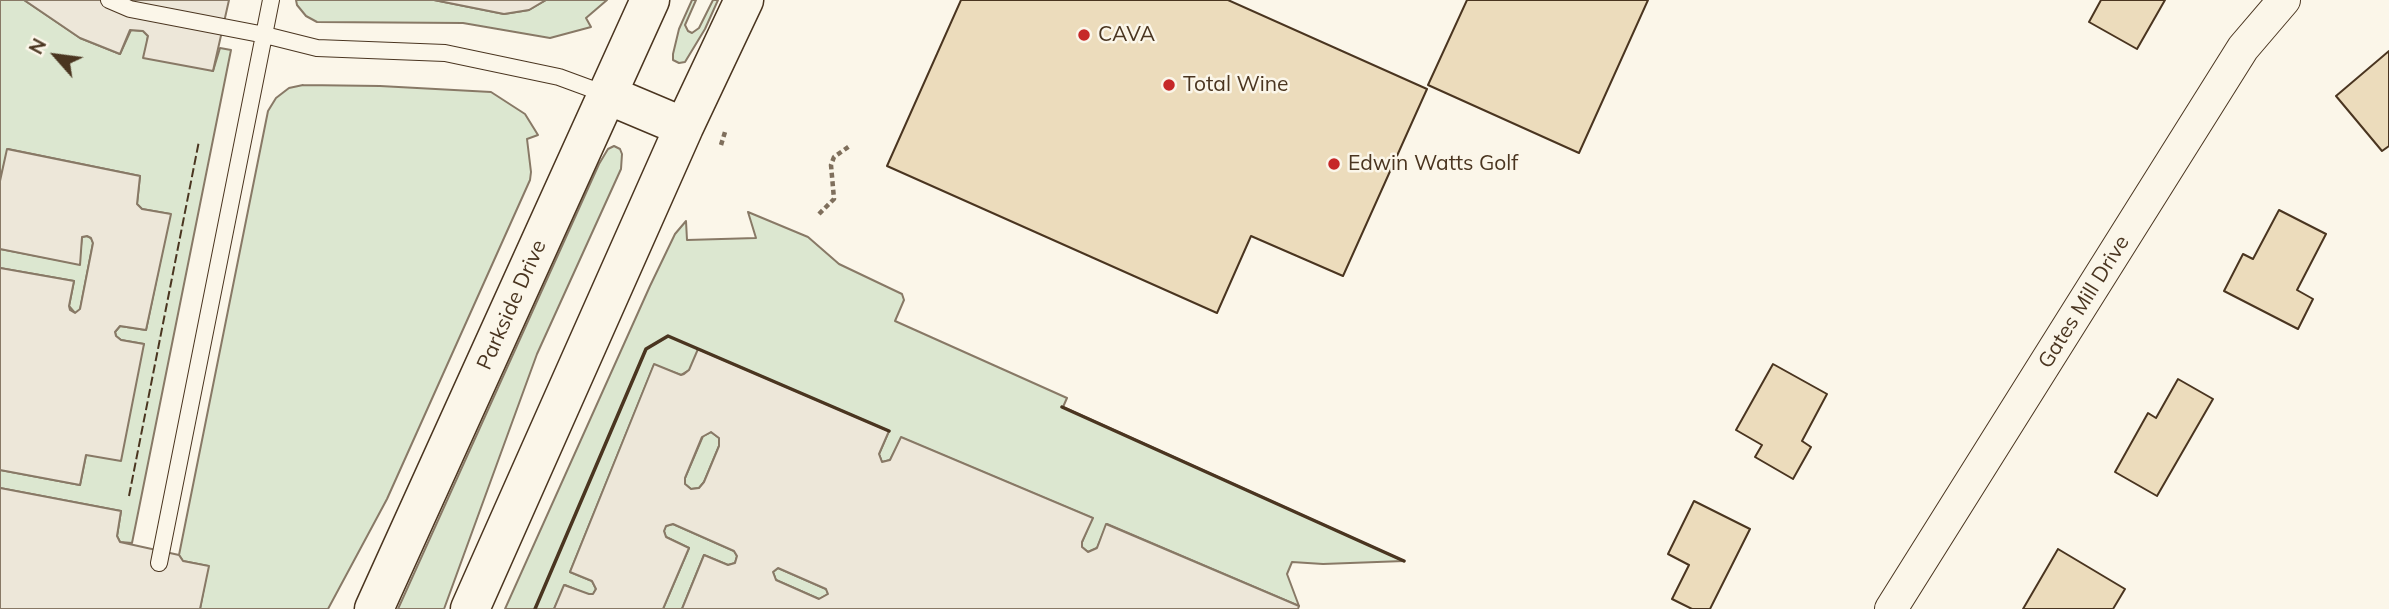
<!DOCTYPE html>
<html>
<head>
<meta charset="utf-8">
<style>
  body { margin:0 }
  #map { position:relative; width:2389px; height:609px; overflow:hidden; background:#fbf6e9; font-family:Mulish,sans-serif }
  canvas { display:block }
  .north { position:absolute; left:21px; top:21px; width:70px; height:70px; -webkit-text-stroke:5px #fbf6e9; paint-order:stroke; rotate:298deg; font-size:19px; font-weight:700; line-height:28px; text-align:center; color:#4a3520 }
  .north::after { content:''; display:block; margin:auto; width:24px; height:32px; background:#4a3520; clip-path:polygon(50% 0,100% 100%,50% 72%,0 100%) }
</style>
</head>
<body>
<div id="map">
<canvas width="2389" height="609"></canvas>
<div class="north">N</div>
</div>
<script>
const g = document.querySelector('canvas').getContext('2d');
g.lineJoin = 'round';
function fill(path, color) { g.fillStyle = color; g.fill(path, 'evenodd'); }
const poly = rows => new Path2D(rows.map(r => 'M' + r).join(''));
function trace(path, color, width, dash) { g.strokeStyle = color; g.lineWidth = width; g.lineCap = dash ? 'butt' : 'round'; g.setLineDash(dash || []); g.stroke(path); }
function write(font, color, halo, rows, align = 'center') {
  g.font = font + ' Mulish,sans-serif'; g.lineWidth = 5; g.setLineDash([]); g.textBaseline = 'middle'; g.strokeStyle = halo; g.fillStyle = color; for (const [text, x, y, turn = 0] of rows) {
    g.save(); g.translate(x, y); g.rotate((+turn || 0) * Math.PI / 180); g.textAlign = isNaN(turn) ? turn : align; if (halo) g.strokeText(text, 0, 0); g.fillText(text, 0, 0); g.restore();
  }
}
const green = poly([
  [0,0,24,0,80,38,120,54,131,30,143,31,148,36,147,42,213,71,220,48,231,50,132,543,120,542,117,536,121,511,0,488,0,470,80,485,86,455,144,344,121,340,116,336,115,332,120,326,146,330,170,214,142,209,137,204,140,176,8,149,0,181,0,0],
  [296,0,434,0,504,14,529,10,546,0,607,0,586,18,591,27,550,38,463,23,317,22,306,16,297,5,296,0],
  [692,0,696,0,685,25,688,31,692,33,699,28,713,0,718,0,705,29,685,62,679,63,673,60,673,54,679,29,692,0],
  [303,85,380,86,491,92,525,114,538,135,527,139,531,172,530,180,387,499,328,609,200,609,208,566,183,561,179,555,268,111,276,98,289,88,303,85],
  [614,146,620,149,622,154,621,169,537,354,444,609,398,609,599,164,608,149,614,146],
  [748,212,808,237,839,264,902,294,904,300,895,321,1067,398,1063,407,1404,561,1323,564,1292,562,1287,574,1299,606,1107,524,1097,548,1088,552,1082,547,1082,542,1092,518,902,438,890,460,882,462,879,454,889,431,689,370,681,375,654,365,570,572,592,581,596,589,593,594,589,595,565,585,554,609,505,609,650,286,675,234,686,221,687,240,756,238,748,212],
  [87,236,91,238,93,243,80,310,75,313,69,306,74,281,0,268,0,249,79,264,82,237,87,236],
  [711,432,719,438,719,446,704,482,699,488,691,489,685,484,685,478,703,436,711,432],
  [673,524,734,551,737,556,735,563,728,565,704,555,682,609,663,609,689,548,666,537,664,531,666,526,673,524],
  [778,568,826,589,828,594,819,599,776,580,773,572,778,568]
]);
const parking = poly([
  [24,0,229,0,213,71,143,58,148,36,143,31,130,30,120,54,80,38,24,0],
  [434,0,546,0,529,10,504,14,434,0],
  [7,149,140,176,137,204,142,209,171,214,146,330,120,326,115,332,116,336,121,340,144,344,121,461,86,455,80,485,0,470,0,268,74,281,69,306,70,310,75,313,80,309,93,243,91,238,87,236,82,237,80,265,0,249,0,181,7,149],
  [698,349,889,431,879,454,882,462,890,460,901,437,1093,518,1082,542,1082,547,1088,552,1097,548,1106,524,1299,606,1298,609,682,609,704,555,728,565,735,563,737,556,734,551,673,524,666,526,664,531,666,537,689,548,663,609,554,609,564,585,589,594,593,594,596,589,592,581,570,572,654,364,681,375,684,374,689,370,698,349],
  [711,432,719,438,719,446,704,482,699,488,691,489,685,484,685,478,702,437,711,432],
  [778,568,826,589,828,594,819,599,776,580,773,572,778,568],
  [0,488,121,511,117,536,120,542,179,555,183,561,209,566,200,609,0,609,0,488]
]);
const building = poly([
  [961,0,1228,0,1427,89,1343,276,1251,236,1217,313,887,166,961,0],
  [1467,0,1648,0,1579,153,1428,85,1467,0],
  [2101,0,2165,0,2137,49,2089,22,2101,0],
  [2389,51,2389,146,2382,151,2336,96,2389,51],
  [2279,210,2326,234,2297,290,2313,299,2298,329,2224,291,2243,254,2253,259,2279,210],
  [1773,364,1827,394,1802,441,1811,447,1793,479,1755,457,1762,445,1736,430,1773,364],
  [2178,379,2213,399,2157,496,2115,472,2148,413,2156,418,2178,379],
  [1694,501,1750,529,1710,609,1692,609,1672,599,1689,565,1668,554,1694,501],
  [2058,549,2125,589,2113,609,2023,609,2058,549]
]);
const path = poly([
  [721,145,725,132],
  [819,214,834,199,831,165,834,157,851,145]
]);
const lane = poly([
  [109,0,130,9,265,35,317,48,445,53,559,77,608,95],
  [159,563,271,0]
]);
const street = poly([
  [1891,609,2243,48,2284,0]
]);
const secondary = poly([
  [608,95,684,127],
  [374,609,650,0],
  [470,609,684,127,744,0]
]);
const fence = poly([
  [129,496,199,141]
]);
const wall = poly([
  [1062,407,1404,561],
  [535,609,646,349,668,336,889,431]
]);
const markers = [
  [1084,35,7,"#c62828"],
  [1169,85,7,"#c62828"],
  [1334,164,7,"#c62828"]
];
const poiNames = [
  ["CAVA",1098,35],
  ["Total Wine",1183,85],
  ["Edwin Watts Golf",1348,164]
];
const streetNames = [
  ["Gates Mill Drive",2084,302,-58],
  ["Parkside Drive",512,305,-66]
];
fill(green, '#dce7d0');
trace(green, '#887966', 2);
fill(parking, '#ede7d9');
trace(parking, '#887966', 2);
fill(building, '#ecdcbc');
trace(building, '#4a3520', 2);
trace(lane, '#4a3520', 18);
trace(street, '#4a3520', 34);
trace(secondary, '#4a3520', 41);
trace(path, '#7f6f5c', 4.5, [5, 3.5]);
trace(lane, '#fbf6e9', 16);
trace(street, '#fbf6e9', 32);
trace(secondary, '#fbf6e9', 38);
trace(fence, '#4a3520', 2, [9, 3.5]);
trace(wall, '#4a3520', 3.5);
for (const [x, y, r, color] of markers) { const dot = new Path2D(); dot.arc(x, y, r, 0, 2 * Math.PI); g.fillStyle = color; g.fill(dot); trace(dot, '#fbf6e9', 2.5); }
write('21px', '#4a3520', '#fbf6e9', poiNames, 'left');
write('21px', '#4a3520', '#fbf6e9', streetNames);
</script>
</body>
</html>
